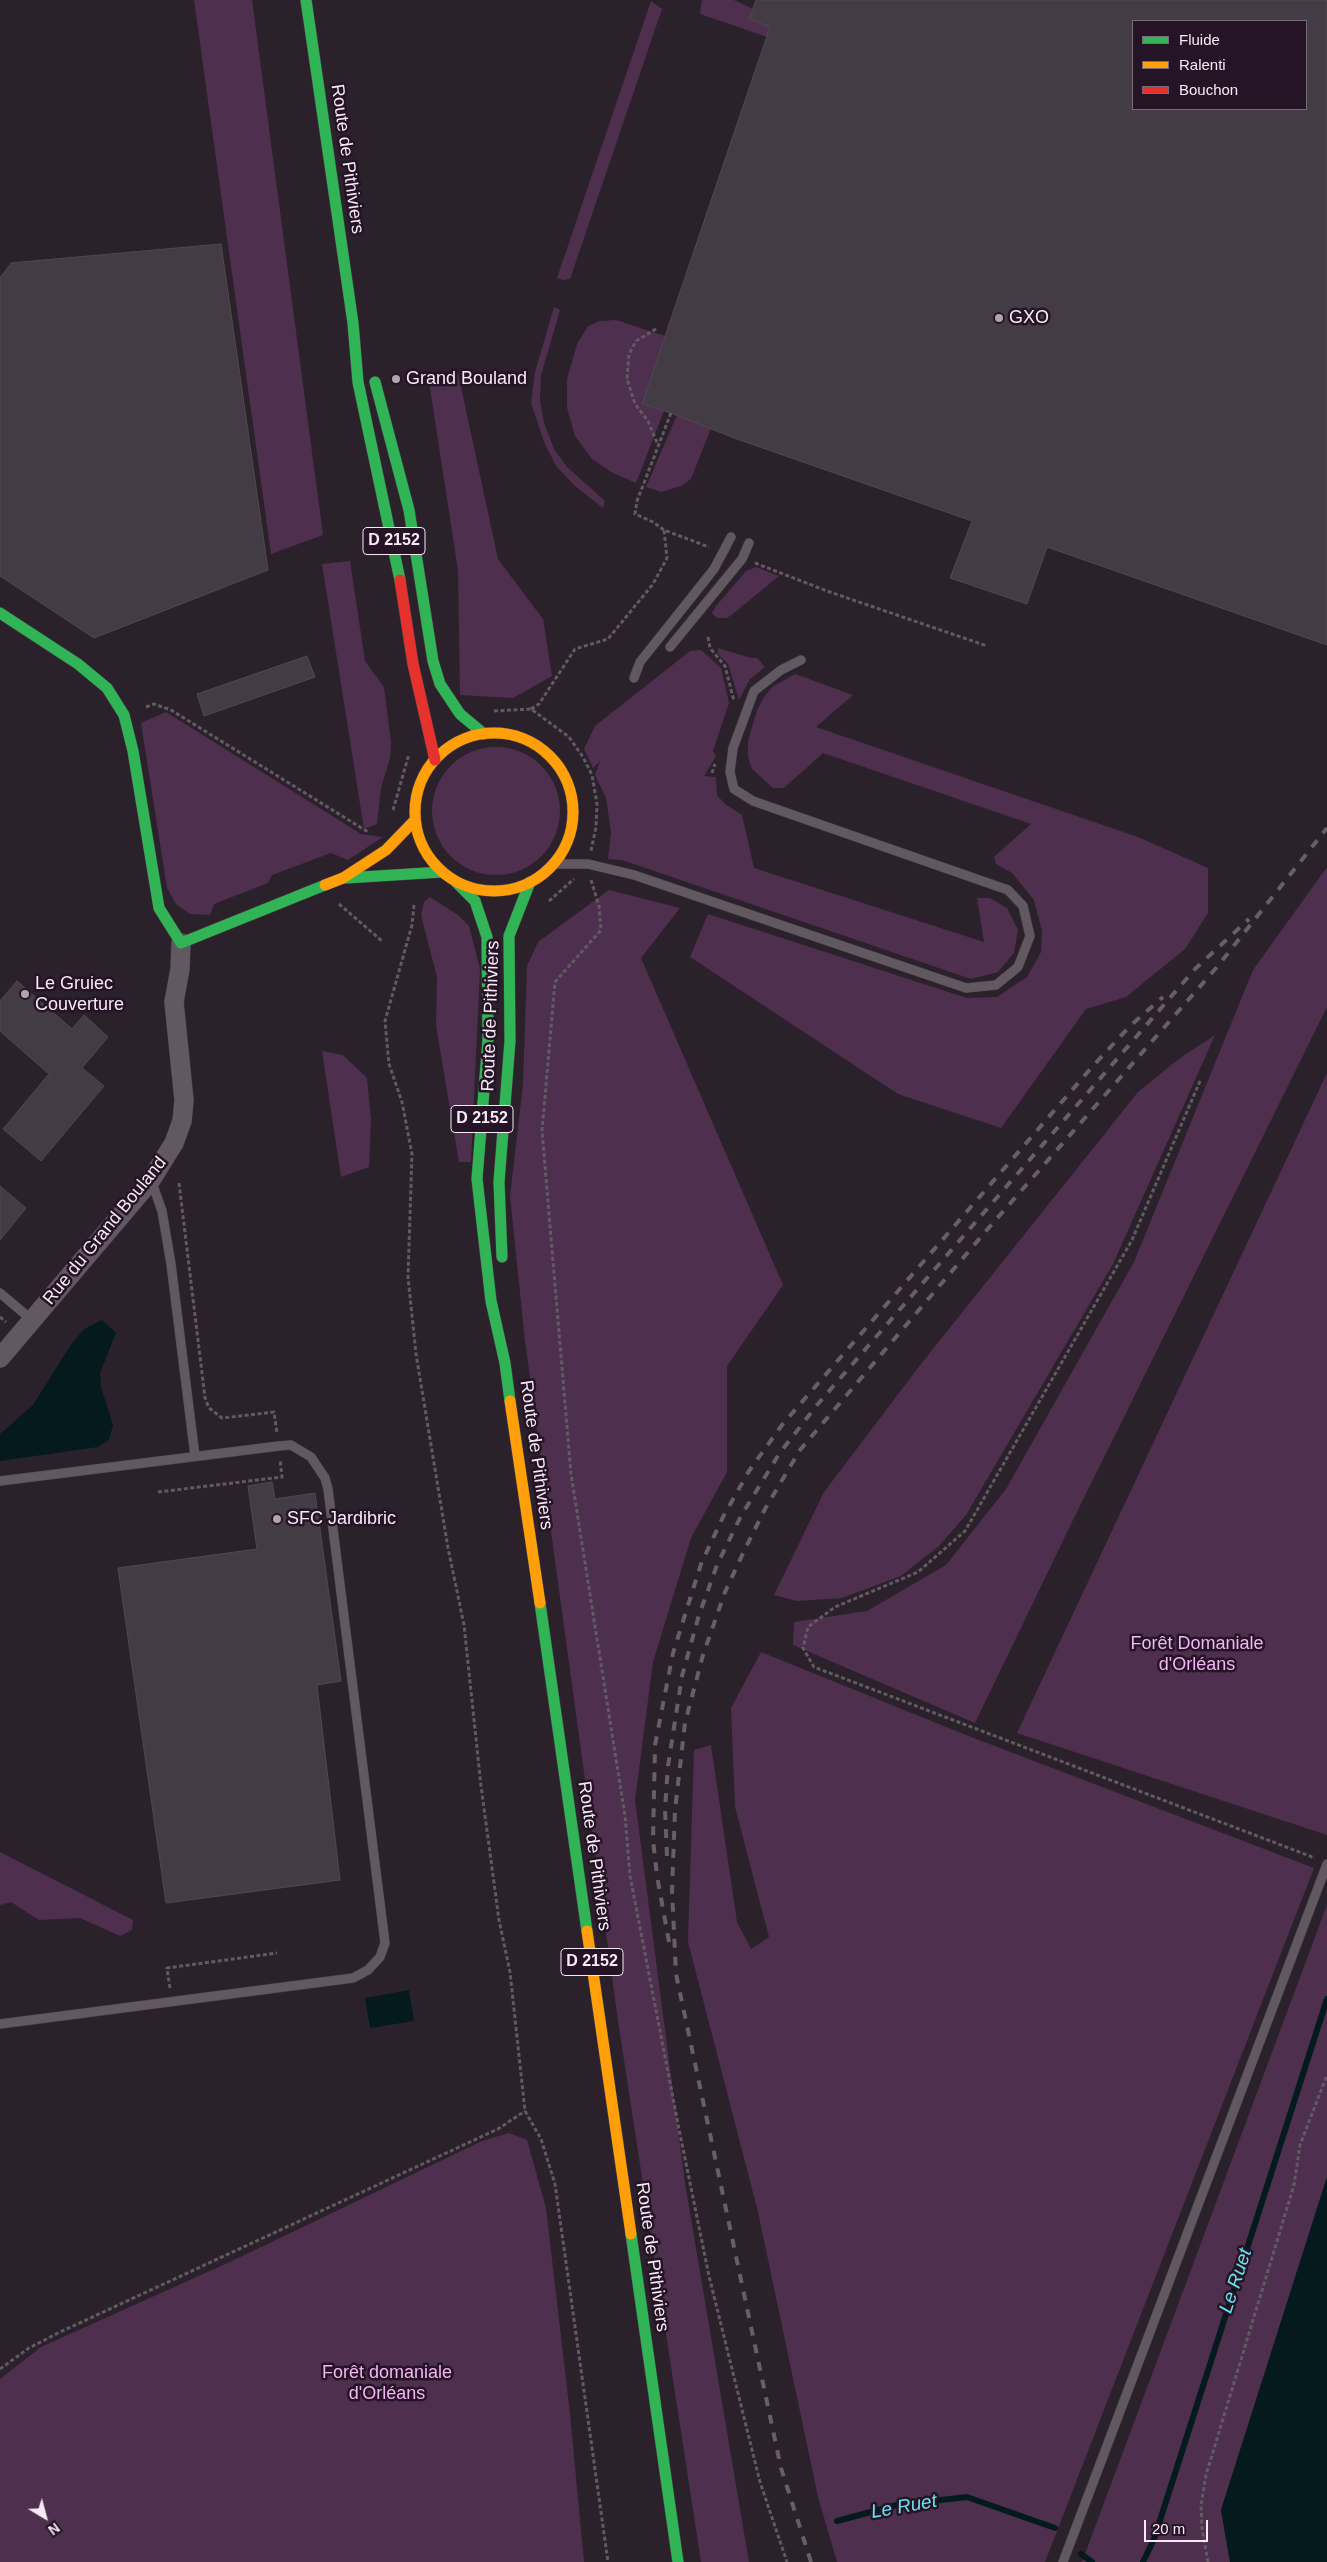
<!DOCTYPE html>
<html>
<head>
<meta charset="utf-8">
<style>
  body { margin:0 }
  #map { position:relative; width:1327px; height:2562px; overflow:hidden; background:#2b212b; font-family:Arial,sans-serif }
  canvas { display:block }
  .legend { position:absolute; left:1132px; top:20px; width:175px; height:90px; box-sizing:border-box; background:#251425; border:1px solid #796a79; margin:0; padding:6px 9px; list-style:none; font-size:15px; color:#f7eaf6 }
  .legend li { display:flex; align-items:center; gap:10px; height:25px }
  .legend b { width:25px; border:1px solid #796a79 }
  .north { position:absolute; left:20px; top:2492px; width:50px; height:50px; -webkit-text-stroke:4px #251425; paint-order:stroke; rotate:143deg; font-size:14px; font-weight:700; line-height:20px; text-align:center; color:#f7eaf6 }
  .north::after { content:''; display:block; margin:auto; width:18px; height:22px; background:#f7eaf6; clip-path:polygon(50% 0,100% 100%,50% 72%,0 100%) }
  .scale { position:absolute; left:1144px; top:2520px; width:64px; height:22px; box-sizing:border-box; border:2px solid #f7eaf6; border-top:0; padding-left:6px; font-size:15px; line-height:18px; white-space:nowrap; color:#f7eaf6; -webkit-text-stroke:4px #251425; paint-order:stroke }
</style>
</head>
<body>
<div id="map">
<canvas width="1327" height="2562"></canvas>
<ul class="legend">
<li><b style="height:6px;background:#30b455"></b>Fluide</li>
<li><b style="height:6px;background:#ff9f0a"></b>Ralenti</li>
<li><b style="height:6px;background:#e5322d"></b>Bouchon</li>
</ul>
<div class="north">N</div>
<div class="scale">20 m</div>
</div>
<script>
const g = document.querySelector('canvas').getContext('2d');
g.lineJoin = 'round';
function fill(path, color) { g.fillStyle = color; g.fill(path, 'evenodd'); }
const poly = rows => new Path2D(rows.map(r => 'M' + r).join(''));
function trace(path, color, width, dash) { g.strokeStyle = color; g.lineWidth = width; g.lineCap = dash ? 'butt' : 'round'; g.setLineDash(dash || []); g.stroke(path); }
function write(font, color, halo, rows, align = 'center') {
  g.font = font + ' Arial,sans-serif'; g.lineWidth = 5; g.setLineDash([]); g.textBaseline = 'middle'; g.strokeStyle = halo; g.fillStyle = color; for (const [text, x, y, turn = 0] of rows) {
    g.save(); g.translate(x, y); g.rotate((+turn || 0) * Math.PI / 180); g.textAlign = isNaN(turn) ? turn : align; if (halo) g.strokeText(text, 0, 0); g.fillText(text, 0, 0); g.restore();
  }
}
const green = poly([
  [194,0,252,0,323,535,271,554],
  [702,0,734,0,753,9,749,19,770,27,767,37,700,14],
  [651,1,662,9,570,279,563,280,557,278],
  [554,307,560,310,541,375,540,400,544,423,554,449,567,467,605,501,603,508,575,486,556,466,544,442,531,403,535,372],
  [616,320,665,336,642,404,664,411,636,483,611,472,592,459,575,436,567,408,567,379,577,344,588,326,600,321],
  [458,373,498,559,543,619,552,676,513,698,460,695,458,570,428,375],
  [677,415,711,428,691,479,681,486,661,492,646,487],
  [350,561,365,661,384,687,391,742,390,758,381,788,377,824,364,829,322,564],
  [756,567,779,576,734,613,727,618,717,618,712,613,716,606,746,571],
  [718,648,751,658,757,658,765,667,750,679,739,700,728,664,718,654],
  [701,650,721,668,729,703,713,751,716,756,704,776,716,777,717,795,725,804,742,815,754,868,984,942,977,898,990,898,1007,908,1018,930,1014,953,998,972,971,979,622,860,608,859,611,832,606,798,595,775,600,761,593,768,584,749,595,726,690,651],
  [795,674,853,695,816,727,1138,837,1208,868,1208,913,1185,949,1126,997,1086,1009,1001,1128,898,1094,690,957,708,914,967,998,997,997,1027,977,1041,952,1042,931,1034,900,1012,873,996,864,994,857,1031,824,823,753,784,788,773,788,752,769,748,757,748,741,757,710,764,697,772,687],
  [166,712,361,834,383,837,348,860,331,853,272,875,268,883,214,904,210,915,190,914,176,904,167,888,141,723],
  '432 811a64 64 0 1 1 128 0a64 64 0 1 1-128 0Z',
  [1327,867,1327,1007,1074,1518,975,1723,793,1645,794,1622,867,1611,946,1565,1006,1489,1134,1262,1253,970],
  [609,890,680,908,641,958,783,1285,727,1366,727,1472,691,1538,653,1662,635,1800,685,2183,749,2562,701,2562,618,2021,525,1341,510,1196,523,1084,527,966,538,942],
  [430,897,458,915,469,926,480,969,471,1162,459,1162,436,1026,437,977,421,915,424,902],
  [1215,1035,1113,1264,966,1515,939,1546,901,1576,842,1598,797,1601,774,1595,824,1492,921,1364,1138,1092,1180,1058],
  [322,1051,343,1055,367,1078,371,1120,369,1167,341,1177],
  [1327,1073,1327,1835,1017,1733],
  [761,1652,966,1735,1314,1868,1045,2562,837,2562,818,2497,758,2212,688,1942,694,1750,711,1745,737,1922,751,1949,769,1937,735,1807,731,1708],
  [0,1852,133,1920,132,1930,120,1936,80,1918,39,1920,11,1902,0,1905],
  [1327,1905,1327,2177,1221,2510,1230,2562,1082,2562],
  [509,2133,527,2140,546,2208,570,2414,584,2562,0,2562,0,2379,41,2347,232,2261,482,2141]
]);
const water = poly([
  [102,1320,116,1333,100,1373,101,1387,113,1425,109,1440,98,1447,0,1461,0,1434,33,1405,70,1346,84,1329],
  [409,1990,414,2021,370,2028,365,1998],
  [1327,2177,1327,2562,1230,2562,1221,2510]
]);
const stream = poly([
  [837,2521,897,2505,967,2497,1055,2528],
  [1081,2554,1092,2562],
  [1143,2562,1154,2539,1327,1999]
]);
const building = poly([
  [756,0,1327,0,1327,645,1047,547,1027,604,950,578,972,521,734,438,671,413,642,404,770,27,749,19,756,0],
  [1133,21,1306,21,1306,109,1133,109,1133,21],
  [221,244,268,570,94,638,0,576,0,278,11,263,221,244],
  [307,656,315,677,204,716,197,694,307,656],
  [17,981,72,1029,84,1015,108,1037,82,1068,104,1086,41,1161,3,1129,49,1074,0,1031,0,1001,17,981],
  [0,1186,26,1208,0,1240,0,1186],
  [272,1482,275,1499,315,1493,341,1681,317,1685,340,1880,166,1903,118,1568,257,1549,248,1486,272,1482]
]);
const path = poly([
  [656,329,636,341,629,354,627,379,635,404,648,421,658,445],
  [671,413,637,501,635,514,653,522,664,530,709,547],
  [755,563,827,591,987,646],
  [708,637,710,648,725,666,734,701],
  [146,707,154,704,171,710,368,832],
  [531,709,539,704,575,649,608,639,653,584,667,558,664,530],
  [494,711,531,709,569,737,583,757,592,775,597,804,596,827,591,851],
  [712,773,715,764],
  [393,810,409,754],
  [591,880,599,906,601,930,555,982,542,1131,571,1474,625,1816,630,1876,679,2129,709,2276,760,2482,787,2562],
  [549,901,574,879],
  [339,904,382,941],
  [414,905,412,925,385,1021,389,1064,402,1102,412,1154,408,1277,416,1354,448,1548,464,1625,481,1786,499,1920,510,1972,525,2111,541,2139,555,2184,608,2562],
  [1200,1081,1132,1240,965,1531,918,1572,835,1607,808,1627,803,1648,814,1667,1315,1858],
  [179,1183,205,1398,209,1408,222,1418,274,1412,277,1433],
  [0,1317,6,1322],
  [158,1492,282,1477,280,1459],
  [170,1988,167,1968,277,1953],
  [0,2369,29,2348,58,2333,498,2129,525,2111],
  [1208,2562,1202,2529,1201,2505,1206,2475,1294,2185,1300,2145,1327,2075]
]);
const lane = poly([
  [670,647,742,559,749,543],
  [634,678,640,662,714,569,731,537],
  [554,864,588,864,634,875,966,988,996,985,1018,967,1030,936,1023,906,1008,890,753,801,734,789,730,772,733,748,754,691,781,670,801,660],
  [151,1180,162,1211,171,1264,195,1456],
  [0,1293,32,1320],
  [0,1481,279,1446,291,1445,311,1457,325,1478,328,1489,385,1943,380,1957,368,1970,353,1978,0,2024],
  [1063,2562,1327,1864]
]);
const street = poly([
  [0,1358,151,1180,174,1143,182,1121,184,1100,174,1002,180,969,181,943]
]);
const fast = poly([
  [306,0,353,323,358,382,400,580],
  [375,382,409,510,433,661,440,684,460,714,484,734],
  [0,613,78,664,107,688,124,715,133,751,159,908,181,943,325,885],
  [346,878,442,872],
  [456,882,475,901,487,937,488,1039,477,1179,491,1301,505,1363,510,1401],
  [502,1257,499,1182,510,1041,509,936,530,882],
  [540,1603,587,1931],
  [631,2234,678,2562]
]);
const slow = poly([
  '415 812a79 79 0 1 1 158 0a79 79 0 1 1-158 0Z',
  [325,885,343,878,386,850,415,820],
  [510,1401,540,1603],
  [587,1931,631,2234]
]);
const jam = poly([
  [400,580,413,664,435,760]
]);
const rail = poly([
  [667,1856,665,1809,668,1766,682,1676,699,1615,717,1565,741,1516,779,1454,817,1405,1195,969,1249,919],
  [669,1942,657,1876,653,1840,655,1745,673,1653,701,1564,723,1517,749,1471,782,1425,1092,1067,1130,1026,1163,997],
  [811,2562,781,2468,676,1974,672,1890,675,1810,685,1723,703,1655,725,1592,745,1549,765,1509,800,1450,986,1231,1217,967,1327,828]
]);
const markers = [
  [999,318,5,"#b0a4af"],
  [396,379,5,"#b0a4af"],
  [25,994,5,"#b0a4af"],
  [277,1519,5,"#b0a4af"]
];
const shields = [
  [394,541,62],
  [482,1119,62],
  [592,1962,62]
];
const shieldNames = [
  ["D 2152",394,541],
  ["D 2152",482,1119],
  ["D 2152",592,1962]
];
const streetNames = [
  ["Route de Pithiviers",347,159,82],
  ["Route de Pithiviers",491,1016,-88],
  ["Rue du Grand Bouland",105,1231,-51],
  ["Route de Pithiviers",536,1455,82],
  ["Route de Pithiviers",594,1856,82],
  ["Route de Pithiviers",652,2257,82]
];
const poiNames = [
  ["GXO",1009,318],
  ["Grand Bouland",406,379],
  ["Le Gruiec",35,984],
  ["Couverture",35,1005],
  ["SFC Jardibric",287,1519]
];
const parkNames = [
  ["Forêt Domaniale",1197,1644],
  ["d'Orléans",1197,1665],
  ["Forêt domaniale",387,2373],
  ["d'Orléans",387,2394]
];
const waterNames = [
  ["Le Ruet",1236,2281,-72],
  ["Le Ruet",904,2507,-10]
];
fill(green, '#4e2f4e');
fill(water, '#041a1d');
trace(stream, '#041a1d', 6);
fill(building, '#443c44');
trace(building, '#514851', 1);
trace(lane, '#473e47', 10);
trace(street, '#473e47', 20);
trace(fast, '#473e47', 12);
trace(slow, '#473e47', 12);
trace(jam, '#473e47', 12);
trace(path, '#635963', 3, [4, 2.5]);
trace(lane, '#625862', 9);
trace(street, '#625862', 19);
trace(fast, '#30b455', 11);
trace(slow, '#ff9f0a', 11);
trace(jam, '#e5322d', 11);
trace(rail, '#685e68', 4, [9, 9]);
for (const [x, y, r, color] of markers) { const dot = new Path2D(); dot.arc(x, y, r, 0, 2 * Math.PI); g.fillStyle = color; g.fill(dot); trace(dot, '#251425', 2); }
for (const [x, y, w] of shields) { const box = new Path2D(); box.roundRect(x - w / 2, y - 13.5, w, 27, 4); g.fillStyle = '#251425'; g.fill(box); trace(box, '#f7eaf6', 1); }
write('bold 16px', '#f7eaf6', null, shieldNames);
write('18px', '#f7eaf6', '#251425', streetNames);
write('18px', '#f7eaf6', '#251425', poiNames, 'left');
write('18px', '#f5b4f5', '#251425', parkNames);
write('italic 19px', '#66e3f0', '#251425', waterNames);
</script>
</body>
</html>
